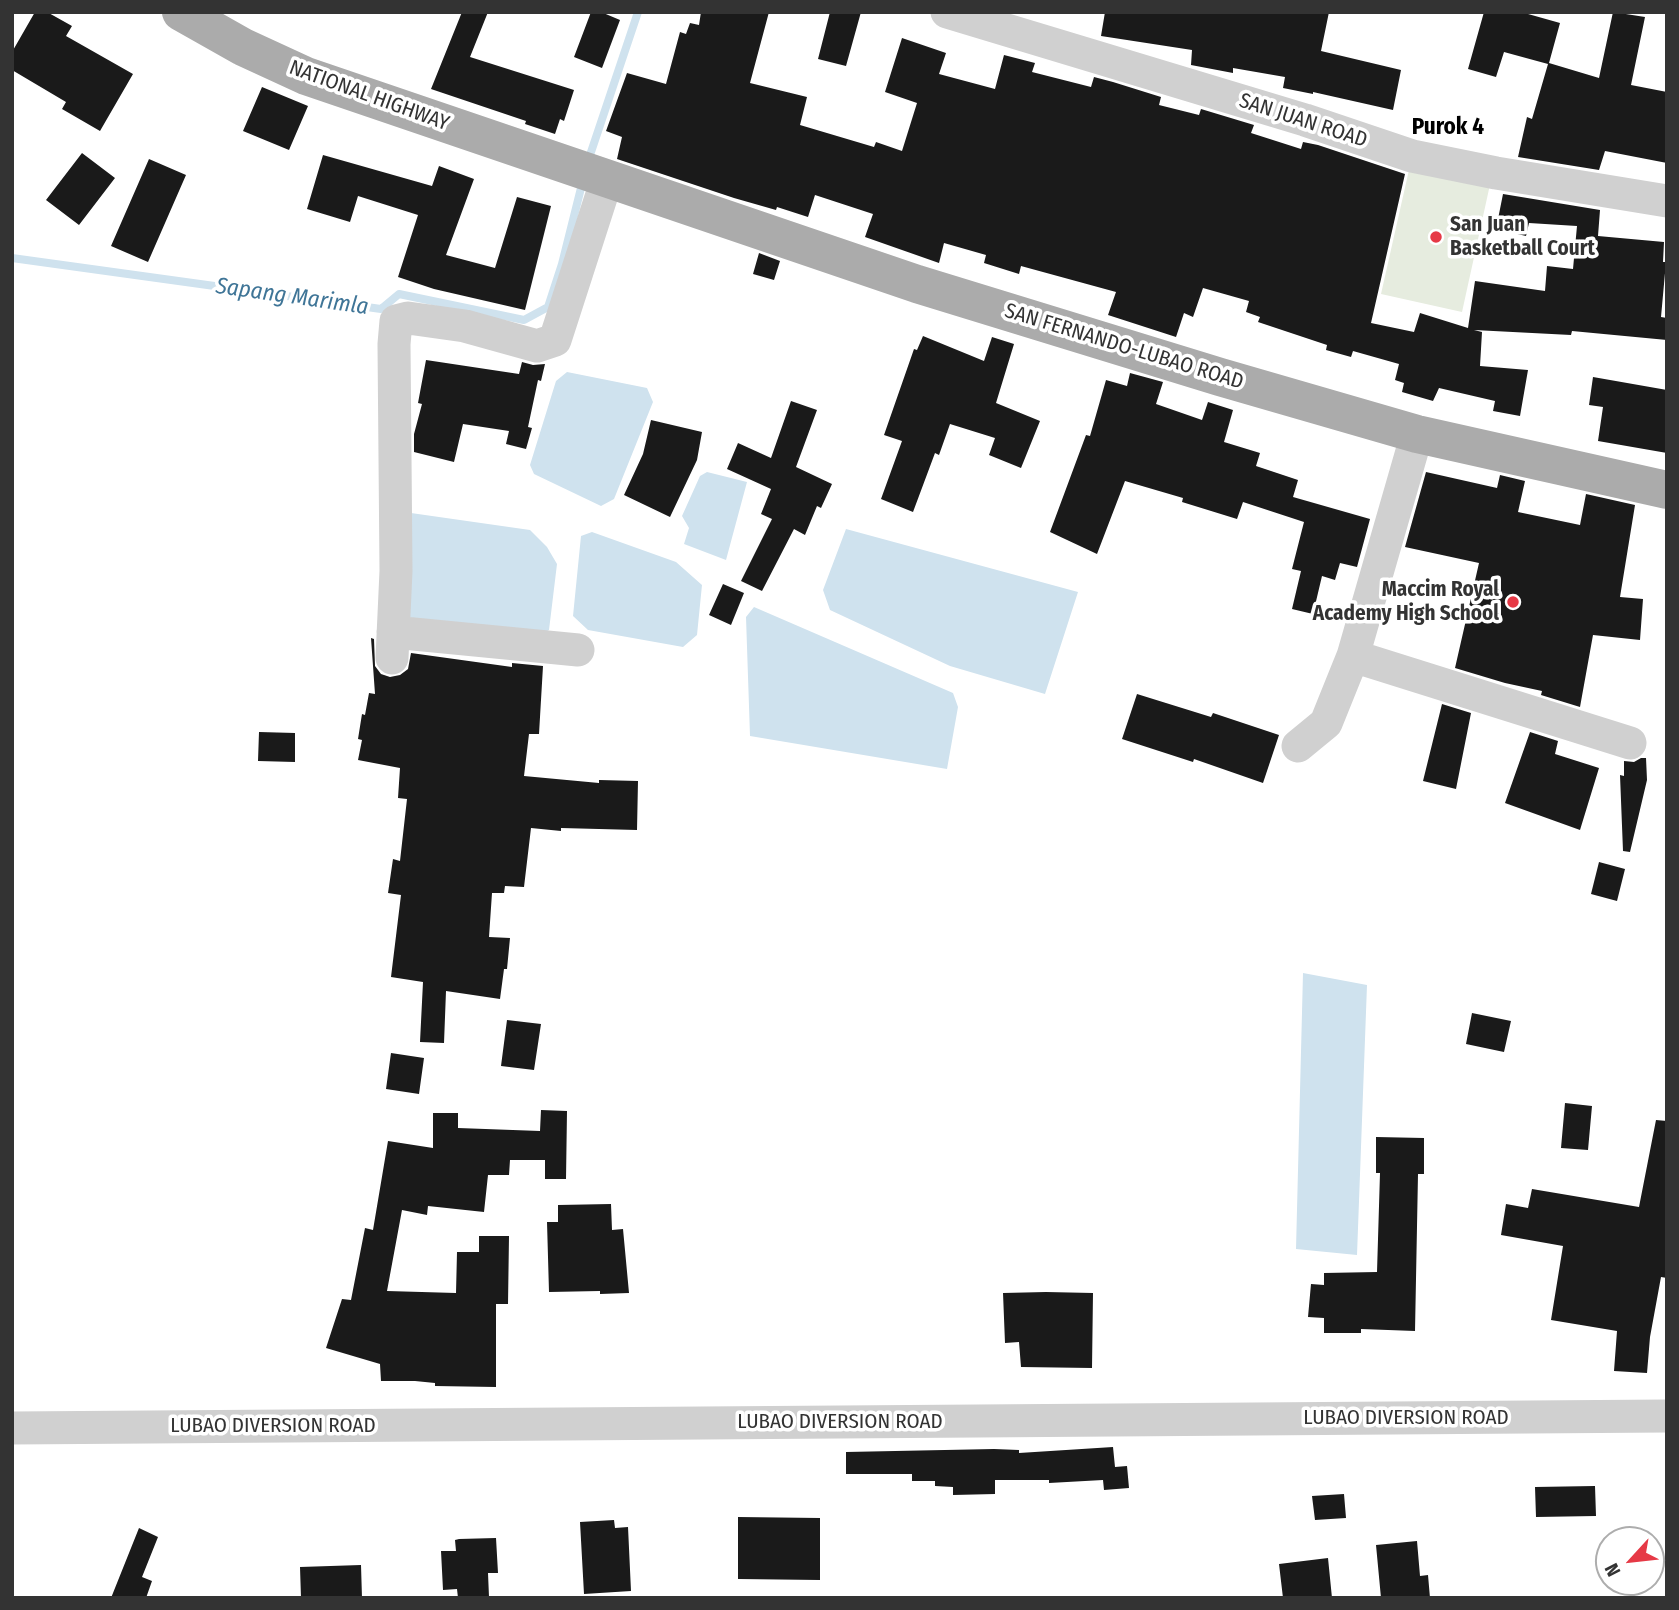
<!DOCTYPE html>
<html>
<head>
<meta charset="utf-8">
<style>
  body { margin:0 }
  #map { position:relative; width:1679px; height:1610px; overflow:hidden; background:#fff; font-family:"Fira Sans Condensed",sans-serif }
  canvas { display:block }
  .frame { position:absolute; inset:0; border:14px solid #333; pointer-events:none }
  .north { position:absolute; left:1595px; top:1526px; width:70px; height:70px; box-sizing:border-box; background:#fff; border:2px solid #adadad; border-radius:50%; rotate:243deg; font-size:19px; font-weight:700; line-height:28px; text-align:center; color:#333 }
  .north::after { content:''; display:block; margin:auto; width:24px; height:32px; background:#e63946; clip-path:polygon(50% 0,100% 100%,50% 72%,0 100%) }
</style>
</head>
<body>
<div id="map">
<canvas width="1679" height="1610"></canvas>
<div class="frame"></div>
<div class="north">N</div>
</div>
<script>
const g = document.querySelector('canvas').getContext('2d');
g.lineJoin = 'round';
function fill(path, color) { g.fillStyle = color; g.fill(path, 'evenodd'); }
const poly = rows => new Path2D(rows.map(r => 'M' + r).join(''));
function trace(path, color, width, dash) { g.strokeStyle = color; g.lineWidth = width; g.lineCap = dash ? 'butt' : 'round'; g.setLineDash(dash || []); g.stroke(path); }
function write(font, color, halo, rows, align = 'center') {
  g.font = font + ' "Fira Sans Condensed",sans-serif'; g.lineWidth = 7; g.setLineDash([]); g.textBaseline = 'middle'; g.strokeStyle = halo; g.fillStyle = color; for (const [text, x, y, turn = 0] of rows) {
    g.save(); g.translate(x, y); g.rotate((+turn || 0) * Math.PI / 180); g.textAlign = isNaN(turn) ? turn : align; if (halo) g.strokeText(text, 0, 0); g.fillText(text, 0, 0); g.restore();
  }
}
const green = poly([
  [1411,161,1491,180,1462,312,1381,294]
]);
const water = poly([
  [567,372,647,388,653,402,614,499,601,506,534,474,530,465,556,381],
  [707,472,747,482,726,560,684,544,689,528,682,516,700,476],
  [411,513,530,530,547,547,557,564,549,630,539,635,413,624,407,616],
  [846,529,1078,592,1045,694,950,666,830,610,823,590],
  [592,532,676,562,702,585,697,635,683,647,588,630,573,616,581,536],
  [754,607,953,693,958,707,947,769,750,736,746,617],
  [1303,973,1367,985,1357,1255,1296,1249]
]);
const stream = poly([
  [588,161,638,12],
  [12,258,381,309,399,294,524,320,548,307,562,264,583,180]
]);
const building = poly([
  [35,12,47,12,72,26,66,36,133,74,100,131,62,109,66,102,12,70,12,52],
  [462,12,488,12,470,57,574,90,564,121,560,119,555,134,525,124,526,121,431,89],
  [591,12,601,12,620,20,602,68,574,57],
  [701,12,769,12,750,83,807,97,800,125,874,147,876,142,902,151,917,103,885,92,902,38,946,53,939,74,995,89,1004,55,1035,63,1032,72,1091,87,1094,77,1113,82,1161,97,1159,105,1199,115,1201,109,1254,125,1251,133,1301,149,1303,142,1318,145,1405,174,1371,323,1414,332,1420,313,1468,328,1475,281,1545,291,1547,266,1573,269,1577,226,1529,223,1526,236,1496,229,1503,194,1600,210,1598,236,1664,242,1663,262,1666,262,1661,317,1667,318,1667,340,1572,331,1571,335,1474,330,1482,332,1480,366,1528,370,1520,416,1493,411,1495,401,1439,388,1433,401,1402,392,1404,383,1395,380,1399,364,1353,351,1351,357,1326,350,1327,345,1258,322,1260,317,1246,312,1249,301,1203,288,1193,317,1184,313,1176,337,1108,315,1116,292,1021,266,1019,274,984,263,986,255,944,243,939,263,865,237,873,214,815,195,808,217,777,207,776,210,734,198,617,159,622,137,606,131,627,73,666,84,680,32,686,34,690,23,699,25],
  [830,12,861,12,846,66,818,59],
  [1105,12,1329,12,1321,51,1401,70,1393,110,1313,92,1313,94,1283,88,1285,77,1233,68,1233,73,1191,65,1192,50,1101,36],
  [1484,12,1521,12,1560,23,1549,63,1599,78,1613,12,1645,17,1631,85,1667,92,1667,163,1605,151,1599,170,1518,157,1527,117,1532,119,1548,64,1504,52,1496,77,1468,69],
  [262,87,308,106,289,150,243,131],
  [82,153,115,178,79,225,46,200],
  [323,155,432,186,439,166,474,179,446,255,495,268,517,197,551,206,525,310,434,289,398,277,418,215,358,196,350,222,307,209],
  [149,159,186,175,148,262,111,246],
  [759,253,780,261,774,280,753,274],
  [923,336,984,361,992,337,1014,344,996,403,1040,421,1021,468,989,455,995,438,950,424,939,455,935,453,913,512,881,499,902,441,884,435,914,349,917,350],
  [426,360,519,374,522,362,533,365,545,364,541,381,538,380,528,427,532,428,526,449,506,444,509,431,463,424,454,462,414,452,414,434,422,404,418,403],
  [1130,373,1163,382,1156,404,1202,420,1208,402,1233,410,1224,442,1260,453,1256,466,1298,480,1293,497,1370,519,1357,567,1340,563,1335,580,1322,576,1313,614,1292,609,1301,571,1292,569,1304,522,1243,502,1237,519,1182,502,1183,498,1125,481,1097,554,1050,532,1086,435,1090,436,1106,380,1127,386],
  [1593,377,1667,390,1667,453,1598,441,1603,407,1589,405],
  [791,401,817,410,796,467,832,484,821,508,817,506,805,535,794,529,762,591,741,581,772,519,761,514,771,489,727,469,738,443,771,458],
  [651,420,702,432,697,460,670,517,624,495,643,454],
  [1426,472,1497,488,1500,475,1525,481,1518,512,1580,525,1586,494,1635,505,1620,597,1643,599,1640,640,1593,635,1580,707,1541,695,1542,691,1505,683,1455,668,1479,563,1405,547],
  [723,584,744,593,731,625,709,615],
  [371,638,374,639,375,666,381,674,390,677,400,675,408,669,411,653,512,667,512,663,543,666,539,734,529,734,524,776,599,783,599,780,638,781,637,830,561,828,561,831,531,828,524,887,505,886,504,893,492,893,489,937,510,938,507,969,504,969,500,999,446,991,444,1043,420,1042,423,982,391,977,401,895,388,893,393,859,400,861,407,799,398,798,400,768,358,760,362,740,358,739,362,714,365,715,369,693,375,694],
  [1137,694,1211,717,1213,713,1279,735,1263,783,1194,759,1193,762,1122,739],
  [1442,704,1471,713,1456,789,1423,781],
  [259,732,295,733,295,762,258,761],
  [1530,732,1558,741,1555,754,1599,768,1580,830,1505,803],
  [1641,758,1646,758,1647,780,1630,852,1623,851,1620,775,1624,776,1624,761,1634,762],
  [1599,862,1625,869,1617,901,1591,894],
  [1472,1013,1511,1021,1504,1052,1466,1044],
  [507,1020,541,1024,534,1070,501,1066],
  [391,1053,424,1058,419,1094,386,1089],
  [1565,1103,1592,1106,1588,1150,1561,1148],
  [541,1110,567,1111,566,1179,545,1179,545,1160,510,1160,509,1175,488,1175,484,1212,428,1206,427,1215,402,1210,387,1291,456,1293,457,1252,479,1252,479,1236,509,1236,508,1304,496,1304,496,1387,435,1386,435,1383,415,1381,381,1381,380,1364,326,1348,342,1299,351,1300,365,1228,373,1230,388,1141,433,1148,433,1113,458,1113,458,1128,540,1131],
  [1656,1120,1667,1121,1667,1278,1661,1277,1650,1337,1647,1373,1614,1371,1617,1331,1551,1320,1563,1246,1501,1235,1506,1204,1528,1208,1532,1189,1639,1207],
  [1376,1137,1424,1138,1424,1174,1418,1174,1415,1331,1361,1329,1361,1333,1324,1333,1324,1318,1308,1317,1311,1284,1324,1285,1324,1273,1377,1272,1380,1173,1376,1173],
  [611,1204,612,1230,623,1229,629,1293,600,1294,600,1291,549,1292,547,1222,558,1222,558,1205],
  [1046,1292,1093,1293,1092,1368,1021,1367,1019,1342,1005,1343,1003,1293],
  [1113,1447,1115,1467,1127,1466,1129,1488,1104,1490,1103,1480,1049,1483,1049,1480,995,1480,995,1494,953,1495,953,1487,935,1486,935,1481,912,1481,912,1474,846,1474,846,1452,994,1449,1019,1450,1019,1453],
  [1595,1486,1596,1516,1536,1517,1535,1487],
  [1344,1494,1346,1518,1315,1520,1312,1496],
  [738,1517,820,1518,820,1580,738,1579],
  [614,1520,615,1528,628,1527,631,1591,584,1594,580,1522],
  [139,1528,158,1537,142,1577,152,1581,146,1598,111,1598],
  [496,1538,498,1573,488,1573,489,1597,458,1598,457,1589,443,1590,441,1551,456,1551,455,1540,459,1539],
  [1417,1541,1420,1576,1428,1575,1430,1598,1381,1598,1376,1545],
  [1328,1558,1332,1598,1283,1598,1279,1564],
  [361,1565,362,1598,301,1598,300,1567]
]);
const minor = poly([
  [947,12,1305,120,1412,156,1496,173,1667,201],
  [393,632,578,650],
  [1353,656,1630,743],
  [392,658,396,571,394,344,396,321,408,318,465,326,537,346,555,340,607,179],
  [1298,746,1326,723,1353,656,1417,434],
  [12,1428,1667,1416]
]);
const major = poly([
  [181,12,243,47,306,76,917,284,1220,377,1417,434,1667,490]
]);
const markers = [
  [1436,237,7,"#e63946"],
  [1513,602,7,"#e63946"]
];
const streetNames = [
  ["NATIONAL HIGHWAY",369,96,20],
  ["SAN JUAN ROAD",1303,121,18],
  ["SAN FERNANDO-LUBAO ROAD",1124,347,17],
  ["LUBAO DIVERSION ROAD",1406,1418],
  ["LUBAO DIVERSION ROAD",840,1422],
  ["LUBAO DIVERSION ROAD",273,1426]
];
const poiNames = [
  ["San Juan",1450,225],
  ["Basketball Court",1450,249],
  ["Maccim Royal",1499,590,"right"],
  ["Academy High School",1499,614,"right"]
];
const neighbourhoodNames = [
  ["Purok 4",1448,128]
];
const waterNames = [
  ["Sapang Marimla",292,297,8]
];
fill(green, '#e6ecdf');
fill(water, '#cfe2ee');
trace(stream, '#cfe2ee', 8);
fill(building, '#1a1a1a');
trace(minor, '#d0d0d0', 33);
trace(major, '#ababab', 38);
for (const [x, y, r, color] of markers) { const dot = new Path2D(); dot.arc(x, y, r, 0, 2 * Math.PI); g.fillStyle = color; g.fill(dot); trace(dot, '#fff', 2.5); }
write('21px', '#333', '#fff', streetNames);
write('bold 21px', '#333', '#fff', poiNames, 'left');
write('bold 23px', '#000', '#fff', neighbourhoodNames);
write('italic 23px', '#3f7597', '#fff', waterNames);
</script>
</body>
</html>
